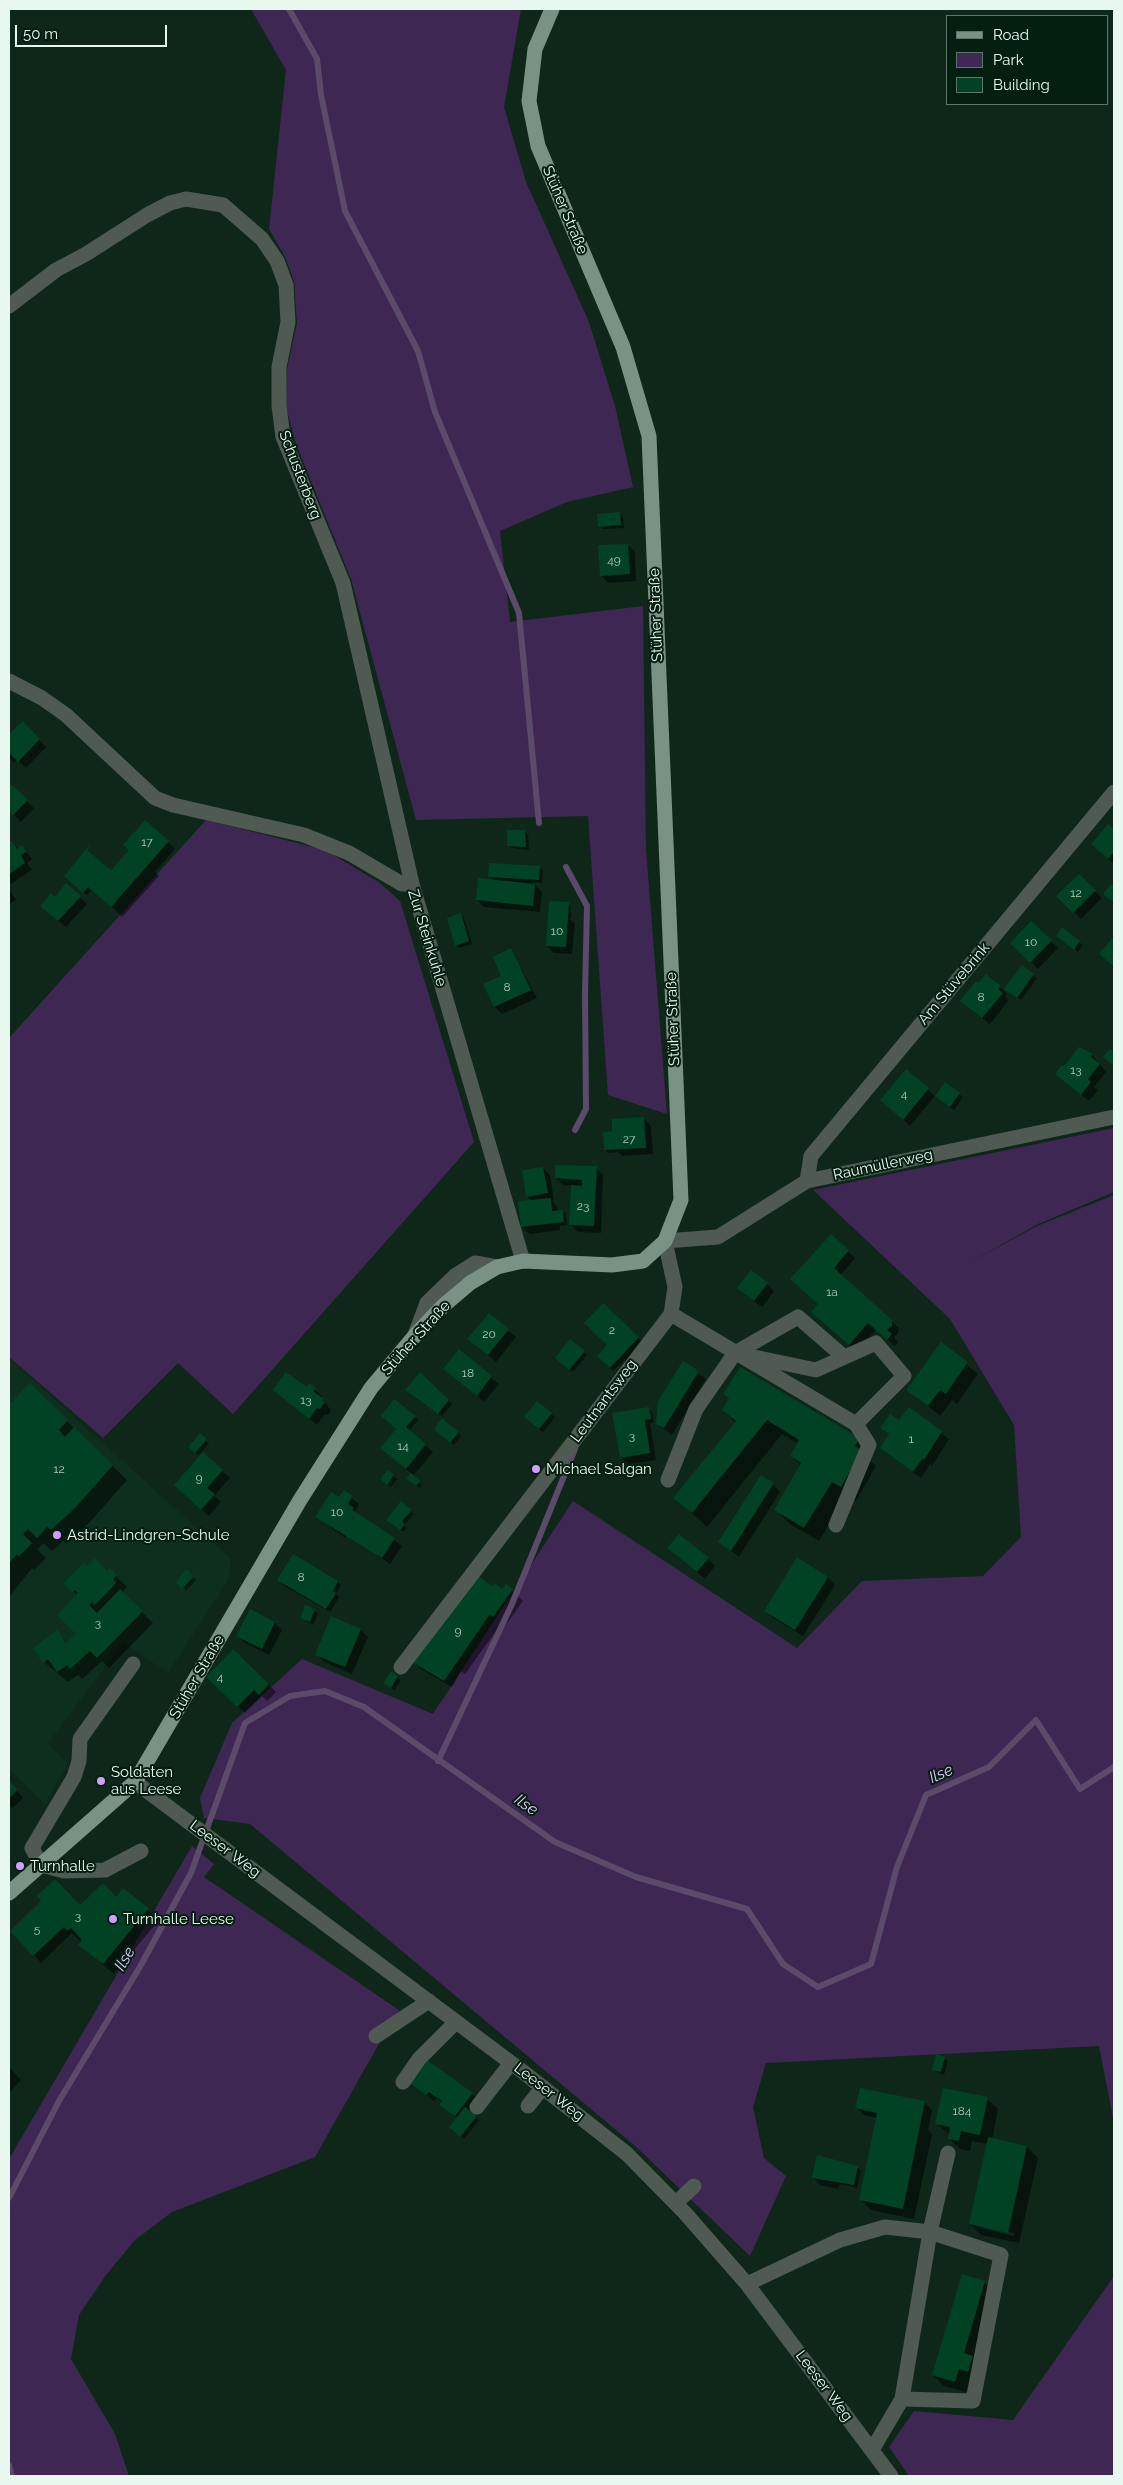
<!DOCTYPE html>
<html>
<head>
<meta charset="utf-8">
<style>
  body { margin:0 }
  #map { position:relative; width:1123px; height:2485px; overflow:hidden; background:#0e2719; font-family:Raleway,sans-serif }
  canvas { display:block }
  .frame { position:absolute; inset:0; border:10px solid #e9f8ee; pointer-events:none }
  .legend { position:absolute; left:946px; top:15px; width:162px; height:90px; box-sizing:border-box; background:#041e10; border:1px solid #607569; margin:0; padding:6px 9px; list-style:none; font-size:15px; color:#e9f8ee }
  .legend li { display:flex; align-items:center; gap:10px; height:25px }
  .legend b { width:25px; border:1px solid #607569 }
  .scale { position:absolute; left:15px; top:25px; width:152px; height:22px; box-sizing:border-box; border:2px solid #e9f8ee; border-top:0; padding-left:6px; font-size:15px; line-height:18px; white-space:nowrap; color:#e9f8ee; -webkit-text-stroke:4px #041e10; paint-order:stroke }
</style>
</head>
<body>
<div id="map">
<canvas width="1123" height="2485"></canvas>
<div class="frame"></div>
<ul class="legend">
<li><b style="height:6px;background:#7a9283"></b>Road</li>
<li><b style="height:14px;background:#3f2753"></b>Park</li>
<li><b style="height:14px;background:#014225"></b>Building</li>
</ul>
<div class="scale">50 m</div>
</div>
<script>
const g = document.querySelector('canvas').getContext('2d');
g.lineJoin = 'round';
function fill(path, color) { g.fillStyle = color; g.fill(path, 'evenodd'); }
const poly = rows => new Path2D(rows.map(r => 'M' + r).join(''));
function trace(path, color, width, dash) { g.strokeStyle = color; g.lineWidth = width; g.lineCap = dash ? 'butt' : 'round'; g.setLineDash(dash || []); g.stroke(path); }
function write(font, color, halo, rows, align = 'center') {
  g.font = font + ' Raleway,sans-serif'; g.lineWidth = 4; g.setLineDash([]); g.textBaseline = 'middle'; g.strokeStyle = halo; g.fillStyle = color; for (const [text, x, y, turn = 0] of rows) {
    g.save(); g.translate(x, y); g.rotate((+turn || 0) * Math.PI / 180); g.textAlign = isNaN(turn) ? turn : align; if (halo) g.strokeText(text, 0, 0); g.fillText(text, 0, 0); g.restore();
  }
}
const built = poly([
  [9,1358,231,1559,228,1580,168,1673,123,1642,48,1744,68,1763,45,1804,9,1769]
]);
const green = poly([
  [251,9,521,9,504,107,526,182,589,322,615,406,633,487,567,502,500,531,510,622,643,606,646,850,667,1114,608,1095,588,816,416,820,351,579,296,444,286,407,287,369,297,323,294,281,285,257,269,229,286,70],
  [206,820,325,850,380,883,400,901,474,1142,233,1414,178,1363,103,1438,9,1357,9,1038],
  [1114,1128,1114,1192,1038,1224,969,1263,1037,1226,1114,1195,1114,2123,1099,2046,766,2063,753,2107,764,2158,786,2176,750,2256,634,2145,250,1824,204,1818,200,1798,232,1723,302,1659,433,1714,573,1501,797,1648,862,1581,983,1576,1021,1537,1014,1425,950,1319,813,1190],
  [192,1846,214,1864,204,1877,406,2015,380,2042,315,2157,172,2212,135,2240,106,2275,79,2315,71,2359,115,2434,129,2476,9,2476,9,2214,11,2211,9,2212,9,2159],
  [1114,2276,1114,2476,909,2476,889,2447,914,2411,1013,2420]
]);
const shadow = poly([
  [620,513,623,517,624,528,603,529,599,526],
  [628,545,635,552,636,581,608,583,601,575],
  [22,723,46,747,26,768,17,760,14,763,9,757,9,736],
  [11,786,34,808,21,822,9,810,9,788],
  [1114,828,1114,864,1092,844],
  [525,831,528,834,529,850,512,848,508,845],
  [12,842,19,849,22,847,32,859,27,863,32,870,9,885,9,844],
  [168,842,175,849,155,872,159,876,122,917,93,888,87,895,69,879,111,872],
  [539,867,543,870,542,883,532,882,542,892,540,912,484,907,477,900,494,881,490,877],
  [1079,875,1102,898,1081,919,1058,896],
  [9,889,16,900,9,904],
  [80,897,87,904,66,927,49,913],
  [568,904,571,907,571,919,569,919,575,924,572,954,554,953,547,946],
  [461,914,464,918,472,944,459,948,456,945],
  [1031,922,1058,948,1038,969,1012,943],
  [1062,929,1083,945,1078,952,1061,939],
  [511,950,537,998,502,1014,495,1007,485,985,504,976],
  [1022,966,1037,978,1021,1000,1009,992],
  [979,984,1000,987,1007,994,1005,996,1009,1000,990,1024,969,1008],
  [1092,1055,1106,1072,1094,1087,1098,1090,1089,1101,1056,1074],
  [906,1070,935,1096,910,1126,888,1107],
  [946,1084,963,1097,954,1110,940,1099],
  [644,1118,651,1126,653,1154,622,1156,618,1152,609,1153,605,1150,612,1133],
  [543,1168,550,1175,554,1200,552,1201,557,1206,558,1212,563,1211,566,1214,567,1225,560,1226,560,1230,530,1234,522,1227,532,1201,527,1196],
  [596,1168,603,1175,601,1233,578,1232,571,1225,572,1186,563,1185,556,1178],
  [831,1236,855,1258,840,1276,899,1328,898,1333,894,1338,898,1342,895,1346,876,1330,856,1351,820,1319,819,1304],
  [767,1284,774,1291,762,1307,746,1295],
  [603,1304,646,1345,628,1363,624,1360,613,1371,598,1356,609,1345],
  [489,1315,516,1337,496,1362,469,1339],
  [570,1341,587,1355,573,1372,559,1361],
  [941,1344,978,1374,957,1404,952,1400,940,1416,908,1389],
  [459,1351,499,1384,484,1402,445,1369],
  [683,1363,706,1379,672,1435,657,1423],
  [420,1374,452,1404,442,1416,414,1397],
  [30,1385,127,1480,90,1522,66,1544,63,1541,52,1551,43,1543,37,1550,46,1558,34,1570,32,1568,9,1597,9,1413,12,1410,9,1407],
  [310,1385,322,1396,321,1398,331,1410,328,1415,325,1414,317,1425,289,1402],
  [725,1394,859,1439,870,1460,876,1466,856,1501,847,1495,819,1541,790,1524,775,1509,801,1466,791,1456,798,1444,782,1434,707,1527,675,1498,736,1423,723,1410,730,1399],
  [537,1402,555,1417,543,1432,528,1420],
  [649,1408,652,1412,654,1422,650,1423,656,1460,628,1464,621,1457],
  [909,1409,949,1439,932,1466,930,1464,921,1478,881,1448,890,1436,882,1428,899,1422],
  [415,1417,418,1420,409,1431,433,1452,413,1476,422,1485,419,1488,408,1478,412,1474,382,1448],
  [438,1432,458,1432,461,1436,454,1445],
  [200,1435,209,1443,199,1455,189,1447],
  [204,1454,230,1478,214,1496,221,1502,209,1516,183,1492],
  [388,1472,397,1479,391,1487,385,1482],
  [773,1484,780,1492,739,1557,720,1542],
  [344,1492,359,1504,355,1512,402,1546,390,1564,361,1544,347,1536,345,1538,317,1517,340,1499],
  [411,1510,414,1514,404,1525,407,1528,404,1532,390,1523],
  [676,1555,708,1559,715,1566,705,1579],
  [110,1570,127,1587,123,1591,125,1595,153,1623,109,1668,102,1661,82,1679,78,1675,68,1682,44,1662,57,1632,67,1643,78,1634,77,1595,65,1583,108,1572],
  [186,1570,196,1580,186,1591,178,1582],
  [828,1578,835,1585,803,1636,773,1618,766,1611],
  [279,1580,337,1582,341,1585,336,1594,339,1597,330,1612,286,1587],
  [492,1587,512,1590,523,1601,504,1627,501,1624,465,1674,461,1671,452,1687,422,1670,415,1663],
  [314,1610,318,1614,313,1625,301,1618],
  [250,1611,275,1623,282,1630,269,1655,245,1643,238,1636],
  [361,1630,368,1637,352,1674,324,1662,317,1655],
  [233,1651,276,1692,267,1701,262,1696,245,1713,208,1677],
  [391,1673,401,1680,395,1690,388,1686],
  [9,1782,23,1798,13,1808,9,1806],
  [123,1890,159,1920,114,1974,80,1945,85,1936,80,1941,72,1933,41,1963,12,1931,80,1907,116,1899],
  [944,2058,948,2061,944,2075,934,2070],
  [9,2067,21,2080,9,2093],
  [412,2083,472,2094,479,2101,470,2112,479,2120,464,2139,451,2127,458,2119,441,2105,443,2102,436,2098,434,2101],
  [861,2089,925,2103,932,2110,928,2130,932,2134,914,2219,871,2210,860,2199,877,2118,864,2115,857,2108],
  [987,2099,998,2109,992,2140,1027,2147,1038,2158,1019,2243,981,2235,970,2224,988,2144,972,2141,970,2151,960,2149,949,2138,950,2135,937,2124],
  [981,2226,1014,2233,1014,2236,981,2228],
  [857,2167,861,2171,857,2188,840,2184,838,2189,820,2185,813,2177],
  [984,2282,995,2293,966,2392,944,2386,933,2375]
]);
const stream = poly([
  [289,9,317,59,321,95,345,211,418,351,435,412,519,613,539,823],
  [566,867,587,906,585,994,586,1109,575,1130],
  [438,1761,512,1604,575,1449],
  [9,2198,59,2101,141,1965,191,1873,245,1723,290,1696,325,1691,364,1707,555,1842,636,1877,747,1909,783,1964,818,1987,871,1964,897,1867,926,1795,989,1767,1036,1720,1080,1789,1114,1767],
  [9,2465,12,2476]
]);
const building = poly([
  [620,512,621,525,598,527,597,514],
  [628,544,630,574,600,576,598,545],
  [23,721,40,739,18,762,9,753,9,734],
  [11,784,28,800,13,815,9,811,9,787],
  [145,820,169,841,111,907,88,887,83,893,64,876,91,843,87,850,111,870,129,850,123,845],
  [1108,824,1113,828,1114,826,1114,852,1108,859,1091,844],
  [507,830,525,830,526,847,507,846],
  [12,841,17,849,22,845,26,852,21,855,25,863,9,874,9,842],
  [489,863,540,866,539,880,488,877],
  [1079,874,1096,890,1073,913,1056,896],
  [478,878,535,884,533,906,476,900],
  [66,883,81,896,58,921,40,906,51,893,55,897],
  [1111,884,1114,887,1114,903,1103,894],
  [549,901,569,902,566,947,546,946],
  [461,913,469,941,455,946,447,918],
  [1031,921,1052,940,1030,963,1010,943],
  [1062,927,1080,941,1074,950,1056,936],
  [1114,936,1114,964,1113,966,1099,954],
  [511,948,531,990,494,1007,483,984,501,976,493,957],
  [1022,965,1034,974,1017,998,1004,989],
  [986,974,1001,986,998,989,1003,993,982,1018,960,1001,976,981,978,983],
  [1079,1047,1093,1054,1091,1057,1100,1064,1088,1079,1091,1082,1081,1095,1055,1074,1062,1065,1064,1066],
  [1110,1049,1114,1052,1114,1066,1103,1057],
  [906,1069,929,1088,903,1120,880,1100],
  [945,1082,960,1093,950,1107,935,1096],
  [644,1117,646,1148,604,1150,603,1132,612,1131,612,1119],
  [555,1165,597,1166,594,1226,569,1225,571,1185,582,1186,582,1180,555,1178],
  [543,1167,548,1193,526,1197,522,1170],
  [551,1198,552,1211,563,1210,564,1222,521,1227,518,1201],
  [831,1234,849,1250,834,1268,892,1320,892,1326,887,1330,892,1334,887,1340,868,1323,849,1345,811,1312,818,1304,790,1279],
  [751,1270,768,1283,754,1301,737,1288],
  [603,1303,639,1337,610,1368,597,1356,607,1345,584,1323],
  [489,1313,509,1329,488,1355,467,1339],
  [570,1339,585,1351,569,1370,555,1358],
  [941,1342,968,1362,946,1394,940,1390,928,1406,906,1390],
  [459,1349,492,1376,477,1396,443,1369],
  [683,1361,699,1371,664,1428,656,1424,658,1401],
  [740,1367,859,1438,855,1446,862,1451,841,1487,832,1482,804,1528,774,1510,801,1463,790,1456,799,1440,767,1420,692,1513,673,1498,736,1421,722,1410,729,1398,723,1394],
  [286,1372,307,1387,309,1383,316,1388,313,1391,324,1399,322,1401,325,1402,320,1409,317,1408,309,1419,273,1390],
  [420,1372,449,1400,438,1414,405,1390],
  [30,1383,68,1420,59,1430,65,1437,74,1427,113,1465,75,1508,51,1530,47,1527,37,1538,28,1529,23,1534,32,1543,19,1556,17,1554,9,1563,9,1405],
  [394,1399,416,1416,406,1427,426,1444,406,1469,380,1448,396,1429,381,1416],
  [537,1401,552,1413,539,1429,524,1417],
  [649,1407,651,1419,645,1420,650,1453,620,1458,612,1413],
  [909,1407,942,1431,924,1460,923,1458,913,1472,880,1448,889,1434,880,1428,890,1414,899,1420],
  [442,1418,459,1432,450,1443,434,1429],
  [200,1433,207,1439,195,1453,188,1447],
  [203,1452,223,1470,207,1488,215,1494,201,1510,174,1485],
  [388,1470,394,1475,387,1485,380,1479],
  [411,1473,420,1481,416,1486,406,1478],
  [761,1475,774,1483,731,1551,718,1542],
  [344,1490,353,1496,348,1504,354,1508,352,1510,395,1538,382,1558,315,1517,331,1492,339,1497],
  [401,1501,412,1510,402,1521,405,1524,400,1530,386,1520],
  [679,1534,709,1558,697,1572,667,1548],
  [293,1554,338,1581,333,1591,336,1593,326,1609,277,1580],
  [797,1557,828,1577,795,1630,764,1611],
  [95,1558,107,1571,110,1568,117,1575,113,1579,116,1583,95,1605,92,1602,89,1605,97,1613,120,1589,143,1611,97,1658,90,1651,70,1669,67,1665,57,1672,48,1659,43,1663,33,1648,57,1630,66,1643,76,1634,57,1615,78,1593,75,1590,72,1592,63,1583,84,1563,87,1566],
  [186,1569,194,1576,182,1589,176,1582],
  [478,1576,492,1586,494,1583,502,1589,506,1584,513,1589,493,1617,490,1614,444,1681,414,1663,425,1643],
  [305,1605,315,1609,310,1622,300,1618],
  [250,1609,275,1622,262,1649,236,1636],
  [331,1616,361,1629,345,1667,315,1655],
  [233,1649,269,1684,259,1695,254,1690,237,1707,206,1677],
  [391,1671,398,1676,391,1688,383,1683],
  [9,1780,17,1790,9,1799],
  [55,1879,80,1905,103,1883,116,1897,123,1888,149,1908,103,1964,78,1945,82,1940,71,1928,68,1931,64,1927,33,1956,10,1931,41,1901,37,1896],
  [936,2054,945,2057,941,2072,932,2070],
  [427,2060,473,2093,455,2116,439,2105,442,2101,429,2092,426,2095,410,2083],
  [860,2088,925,2101,903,2209,859,2200,877,2113,855,2108],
  [943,2088,988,2097,980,2135,961,2131,959,2141,948,2139,950,2127,935,2124],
  [465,2107,477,2116,460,2137,449,2127],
  [988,2137,1027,2146,1008,2233,969,2224],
  [817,2155,858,2166,854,2185,812,2178],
  [962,2274,985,2281,964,2353,973,2356,968,2372,959,2369,955,2382,932,2375]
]);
const minor = poly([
  [9,306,56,270,86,254,147,215,170,203,186,199,223,205,262,239,277,261,286,285,288,322,279,367,279,406,283,437,343,583,412,884,523,1261],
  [9,681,42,698,66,715,155,798,173,805,304,835,349,853,402,884,412,884],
  [807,1181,811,1156,1114,792],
  [671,1314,856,1424,869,1445,836,1525],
  [415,1335,427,1303,456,1275,475,1263,497,1267],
  [735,1353,798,1317,844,1357],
  [668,1480,696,1409,735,1353,816,1370,876,1343,904,1376,856,1424],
  [133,1664,80,1739,79,1761,74,1777,32,1848,41,1865,64,1871,105,1870,141,1851],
  [401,1667,671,1314,675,1287,665,1241,718,1237,807,1181,1114,1117],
  [135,1782,522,2071,627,2154,685,2213,747,2284,891,2476],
  [376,2036,429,2001],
  [403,2082,419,2059,456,2022],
  [528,2106,543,2087],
  [477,2107,511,2063],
  [676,2203,694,2186],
  [747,2284,840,2240,885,2227,930,2232,948,2153],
  [872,2450,902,2399,973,2401,1001,2255,930,2232,902,2399]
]);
const major = poly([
  [9,1893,135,1782,300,1500,371,1388,417,1333,443,1306,470,1283,497,1267,523,1261,612,1265,643,1261,665,1241,681,1200,649,436,623,347,538,146,529,101,535,49,552,9]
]);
const markers = [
  [536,1469,5,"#d19dfe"],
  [57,1535,5,"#d19dfe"],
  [101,1781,5,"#d19dfe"],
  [20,1866,5,"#d19dfe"],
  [113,1919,5,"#d19dfe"]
];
const numberNames = [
  ["49",614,560],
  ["17",147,842],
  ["12",1076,893],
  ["10",557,931],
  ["10",1031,942],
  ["8",507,987],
  ["8",981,997],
  ["13",1076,1070],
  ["4",904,1094],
  ["27",629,1139],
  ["23",583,1206],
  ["1a",832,1292],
  ["2",612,1330],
  ["20",489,1334],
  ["18",468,1373],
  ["13",306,1400],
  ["3",632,1436],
  ["1",911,1439],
  ["14",403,1446],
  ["12",59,1469],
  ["9",199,1478],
  ["10",337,1512],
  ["8",301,1577],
  ["3",98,1623],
  ["9",458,1631],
  ["4",220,1677],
  ["3",78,1916],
  ["5",37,1929],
  ["184",962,2111]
];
const streetNames = [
  ["Stüher Straße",565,210,67],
  ["Schusterberg",300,475,69],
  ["Stüher Straße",656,615,-92],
  ["Zur Steinkuhle",427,938,73],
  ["Am Stüvebrink",954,984,-50],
  ["Stüher Straße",673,1019,-92],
  ["Raumüllerweg",883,1165,-12],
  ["Stüher Straße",416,1338,-48],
  ["Leutnantsweg",604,1401,-53],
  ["Stüher Straße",197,1677,-60],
  ["Leeser Weg",225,1849,37],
  ["Leeser Weg",549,2092,38],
  ["Leeser Weg",824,2386,53]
];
const poiNames = [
  ["Michael Salgan",546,1469],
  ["Astrid-Lindgren-Schule",67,1535],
  ["Soldaten",111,1772],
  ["aus Leese",111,1789],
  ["Turnhalle",30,1866],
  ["Turnhalle Leese",123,1919]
];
const waterNames = [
  ["Ilse",941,1774,-24],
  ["Ilse",526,1805,35],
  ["Ilse",125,1959,-60]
];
fill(built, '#0e2f1d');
fill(green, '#3f2753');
fill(shadow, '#0007');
trace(stream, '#5c4a6b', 6);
fill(building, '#014225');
trace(minor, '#4e5a52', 15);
trace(major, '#7a9283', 15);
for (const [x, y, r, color] of markers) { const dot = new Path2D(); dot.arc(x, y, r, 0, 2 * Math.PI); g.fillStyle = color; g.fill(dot); trace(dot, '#041e10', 2); }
write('12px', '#afcabc', null, numberNames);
write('15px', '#e9f8ee', '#041e10', streetNames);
write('15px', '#e9f8ee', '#041e10', poiNames, 'left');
write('italic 16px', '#e0c5fa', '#041e10', waterNames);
</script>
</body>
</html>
